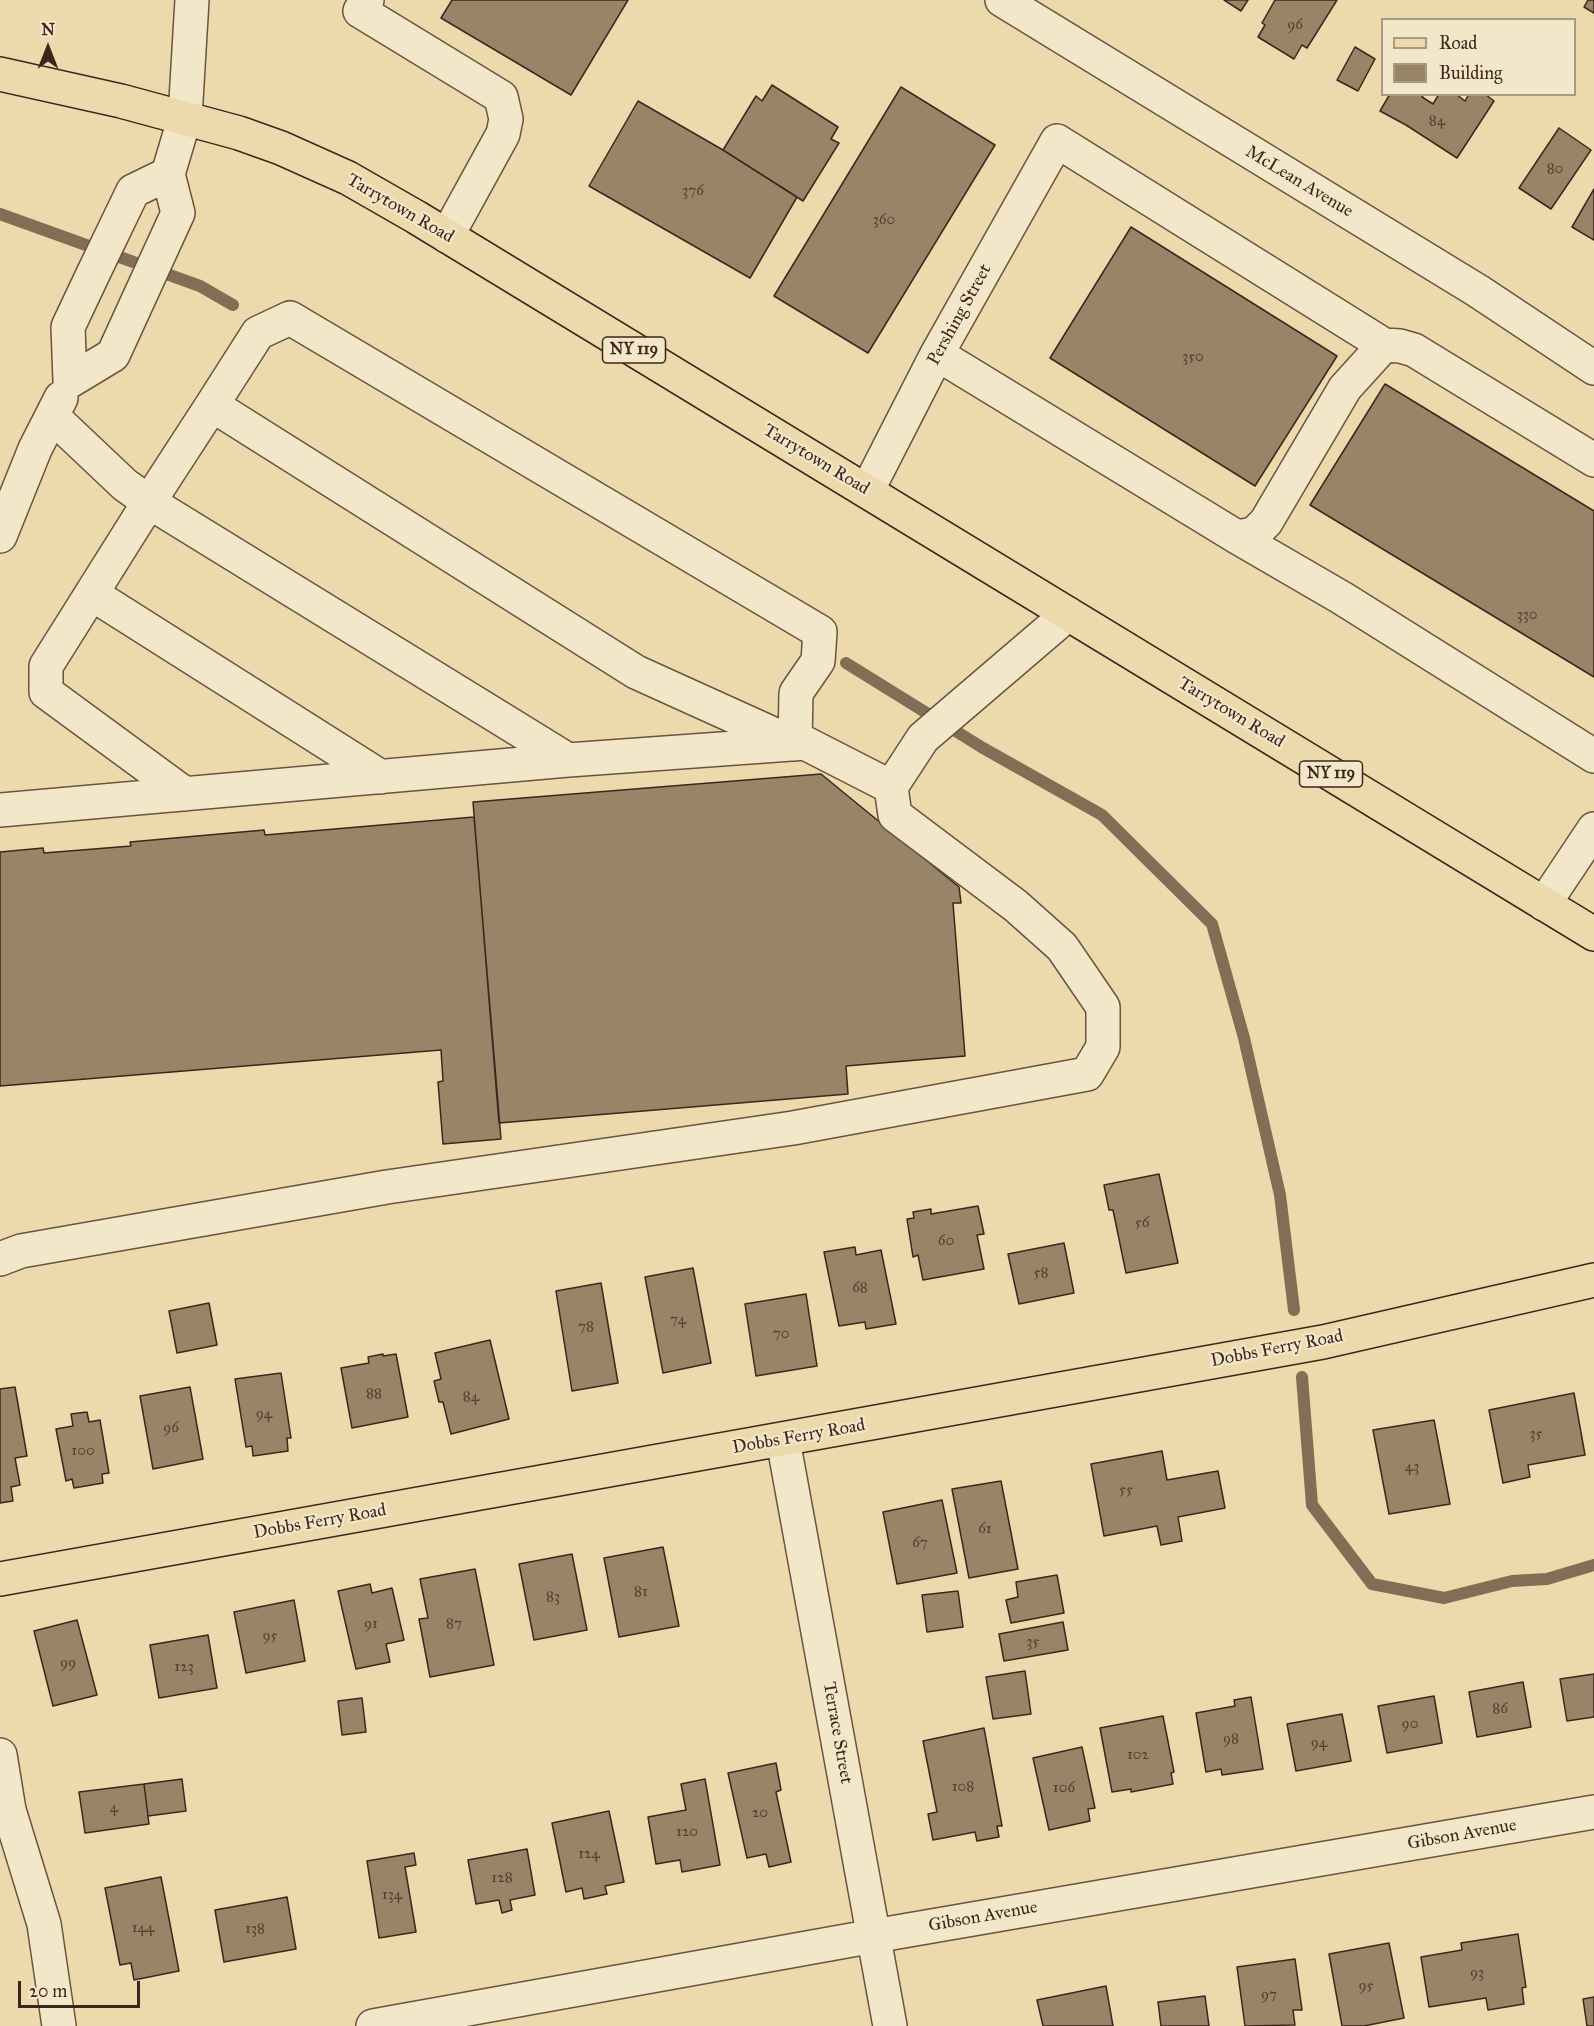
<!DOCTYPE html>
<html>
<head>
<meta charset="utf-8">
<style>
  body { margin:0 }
  #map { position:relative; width:1594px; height:2026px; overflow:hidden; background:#ecdaac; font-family:"IM FELL Great Primer",serif }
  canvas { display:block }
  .legend { position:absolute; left:1381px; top:18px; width:195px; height:78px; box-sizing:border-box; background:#f3e7c9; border:2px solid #aa9a84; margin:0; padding:8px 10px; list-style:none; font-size:18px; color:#3d261d }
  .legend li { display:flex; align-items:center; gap:12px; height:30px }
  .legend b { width:30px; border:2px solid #aa9a84 }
  .north { position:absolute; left:18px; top:18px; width:60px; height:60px; -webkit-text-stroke:4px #f3e7c9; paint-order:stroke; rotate:0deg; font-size:16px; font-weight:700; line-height:24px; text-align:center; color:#3d261d }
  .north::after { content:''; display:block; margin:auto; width:21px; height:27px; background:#3d261d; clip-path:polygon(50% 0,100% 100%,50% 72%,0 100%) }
  .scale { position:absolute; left:18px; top:1981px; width:122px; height:27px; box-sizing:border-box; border:3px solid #3d261d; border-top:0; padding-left:8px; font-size:18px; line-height:21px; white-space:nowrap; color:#3d261d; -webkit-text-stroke:4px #f3e7c9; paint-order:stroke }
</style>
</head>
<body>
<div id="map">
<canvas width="1594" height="2026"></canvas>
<ul class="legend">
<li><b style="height:8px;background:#ecdaac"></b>Road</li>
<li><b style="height:16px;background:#988467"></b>Building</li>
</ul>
<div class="north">N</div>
<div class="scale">20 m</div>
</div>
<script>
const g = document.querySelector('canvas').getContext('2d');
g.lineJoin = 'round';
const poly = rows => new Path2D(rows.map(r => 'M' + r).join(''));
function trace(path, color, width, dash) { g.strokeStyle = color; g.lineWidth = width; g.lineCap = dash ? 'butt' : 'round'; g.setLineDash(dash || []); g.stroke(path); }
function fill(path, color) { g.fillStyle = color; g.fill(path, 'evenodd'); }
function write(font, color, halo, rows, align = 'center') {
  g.font = font + ' "IM FELL Great Primer",serif'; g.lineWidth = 4.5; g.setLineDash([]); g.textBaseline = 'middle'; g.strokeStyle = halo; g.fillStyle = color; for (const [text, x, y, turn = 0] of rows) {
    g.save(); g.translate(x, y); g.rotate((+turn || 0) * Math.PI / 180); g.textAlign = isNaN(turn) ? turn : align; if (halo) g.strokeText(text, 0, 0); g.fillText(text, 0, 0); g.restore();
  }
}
const stream = poly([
  [0,214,200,286,233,305],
  [846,663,983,748,1102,815,1212,924,1244,1038,1280,1195,1294,1310],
  [1302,1377,1312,1505,1372,1584,1444,1598,1512,1581,1547,1579,1594,1565]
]);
const building = poly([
  [452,0,628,0,571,95,441,18,452,0],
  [1224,0,1248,0,1241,11,1224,0],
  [1275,0,1337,0,1307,48,1302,45,1294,59,1258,37,1265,25,1262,23,1275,0],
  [1588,0,1594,0,1594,13,1584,7,1588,0],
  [1355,47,1375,59,1358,91,1337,80,1355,47],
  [772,85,838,127,831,139,839,143,803,201,723,150,756,96,762,101,772,85],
  [901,87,995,145,868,353,774,296,901,87],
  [1390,94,1424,94,1422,97,1433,104,1439,94,1456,94,1465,101,1469,94,1485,94,1494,101,1457,158,1406,125,1380,111,1390,94],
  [638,101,723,150,797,197,750,278,589,186,638,101],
  [1559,128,1591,150,1551,209,1519,188,1559,128],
  [1594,189,1594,240,1572,227,1594,189],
  [1131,227,1337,356,1255,486,1050,358,1131,227],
  [1385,384,1594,511,1594,677,1310,505,1385,384],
  [821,774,959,887,961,903,953,903,965,1056,846,1066,848,1094,499,1123,473,802,821,774],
  [474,817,501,1139,443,1144,438,1082,443,1081,441,1050,0,1086,0,852,43,848,44,853,131,846,130,842,264,830,265,835,474,817],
  [1159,1174,1178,1263,1126,1273,1113,1210,1109,1210,1104,1185,1159,1174],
  [978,1206,984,1234,977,1235,984,1269,923,1280,918,1255,913,1257,907,1219,914,1218,913,1212,931,1209,931,1214,978,1206],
  [1064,1243,1074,1293,1019,1304,1008,1254,1064,1243],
  [855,1247,856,1255,881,1250,896,1324,866,1329,865,1322,839,1326,824,1252,855,1247],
  [693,1268,711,1363,663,1373,645,1277,693,1268],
  [601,1283,618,1383,572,1391,556,1291,601,1283],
  [806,1294,817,1366,756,1376,745,1304,806,1294],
  [209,1303,217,1345,177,1353,169,1311,209,1303],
  [490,1340,509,1419,451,1434,443,1402,439,1402,434,1381,441,1379,435,1353,490,1340],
  [383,1354,383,1356,396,1354,408,1417,352,1428,341,1368,369,1363,368,1357,383,1354],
  [281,1373,291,1438,287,1438,288,1451,253,1456,252,1446,246,1447,235,1379,281,1373],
  [15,1387,27,1456,15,1458,20,1485,11,1487,13,1501,0,1503,0,1389,15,1387],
  [190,1387,203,1459,153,1469,140,1396,190,1387],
  [1574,1393,1585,1455,1528,1465,1530,1477,1503,1483,1489,1410,1574,1393],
  [87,1412,89,1422,100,1420,109,1473,102,1474,103,1483,74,1488,72,1479,66,1481,56,1429,73,1426,71,1414,87,1412],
  [1434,1420,1450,1504,1389,1514,1373,1430,1434,1420],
  [1162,1451,1167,1480,1218,1471,1225,1508,1178,1517,1182,1541,1161,1545,1157,1526,1104,1536,1091,1464,1162,1451],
  [1001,1481,1018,1569,969,1578,952,1489,1001,1481],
  [942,1500,957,1573,897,1584,883,1512,942,1500],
  [663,1547,679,1626,619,1637,604,1558,663,1547],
  [572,1554,587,1630,534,1640,519,1564,572,1554],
  [475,1569,494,1665,430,1677,419,1619,428,1618,420,1579,475,1569],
  [1057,1575,1064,1613,1011,1623,1006,1600,1018,1597,1016,1582,1057,1575],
  [370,1584,372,1593,392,1588,404,1640,386,1644,390,1662,356,1669,338,1591,370,1584],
  [958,1591,963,1627,927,1632,922,1595,958,1591],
  [294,1600,305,1661,246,1673,234,1612,294,1600],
  [77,1620,97,1695,53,1706,34,1631,77,1620],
  [1063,1622,1068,1650,1004,1661,999,1634,1063,1622],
  [208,1635,217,1688,159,1698,150,1645,208,1635],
  [1025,1671,1031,1714,993,1719,986,1677,1025,1671],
  [1594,1674,1594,1717,1567,1721,1560,1679,1594,1674],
  [1523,1682,1531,1727,1477,1737,1469,1692,1523,1682],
  [1434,1696,1442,1743,1387,1753,1378,1706,1434,1696],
  [1251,1697,1263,1769,1222,1775,1221,1769,1206,1772,1196,1713,1235,1706,1234,1700,1251,1697],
  [362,1698,366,1732,342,1735,338,1701,362,1698],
  [1342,1714,1351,1761,1296,1771,1287,1724,1342,1714],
  [1163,1716,1174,1772,1171,1773,1173,1784,1131,1792,1131,1789,1112,1792,1100,1728,1163,1716],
  [984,1728,1002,1826,997,1826,999,1837,977,1841,975,1832,933,1840,928,1814,937,1812,923,1741,984,1728],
  [1082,1747,1095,1808,1088,1809,1090,1821,1049,1830,1033,1758,1082,1747],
  [776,1763,781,1790,776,1792,791,1862,769,1867,766,1854,747,1858,728,1773,776,1763],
  [182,1779,186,1811,148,1816,144,1784,182,1779],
  [705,1779,720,1865,682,1872,680,1860,656,1864,648,1817,686,1810,681,1784,705,1779],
  [144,1784,149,1824,85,1833,79,1792,144,1784],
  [609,1811,624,1882,605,1886,607,1894,584,1899,582,1888,566,1892,552,1823,609,1811],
  [527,1849,535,1895,510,1900,512,1910,502,1913,499,1900,476,1904,468,1860,527,1849],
  [414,1853,416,1865,405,1867,416,1932,379,1938,367,1861,414,1853],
  [161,1877,179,1971,134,1980,131,1963,120,1965,105,1888,161,1877],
  [287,1897,296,1949,224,1962,215,1910,287,1897],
  [1518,1934,1526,1987,1522,1988,1524,2004,1488,2010,1486,1998,1429,2007,1421,1957,1462,1950,1461,1943,1518,1934],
  [1389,1943,1404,2018,1364,2026,1342,2026,1329,1954,1389,1943],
  [1295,1959,1302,2010,1293,2010,1295,2025,1245,2026,1237,1967,1295,1959],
  [1106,1986,1113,2026,1043,2026,1037,2000,1106,1986],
  [1205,1996,1209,2026,1161,2026,1158,2002,1205,1996],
  [1594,1997,1594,2026,1587,2026,1583,1999,1594,1997]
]);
const minor = poly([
  [367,0,360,11,501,97,506,119,503,134,447,236],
  [1002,0,1478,291,1594,368],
  [168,174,178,213,113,355,70,381,68,327,93,274,133,191,168,174],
  [168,174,185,117,192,0],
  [937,354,1237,537,1342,598,1594,756],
  [52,416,125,485,149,502,568,760],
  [867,491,937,354,1057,141,1384,345],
  [0,536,35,449,61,398],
  [1237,537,1254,534,1266,522,1345,388,1384,345,1400,346,1414,350,1594,460],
  [92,594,381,777],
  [185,794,46,692,46,666,149,502,212,405,258,333,290,318,820,632,818,661,796,693,795,744,636,672,212,405],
  [0,810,568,760,805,743,891,787],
  [1544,904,1594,829],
  [0,1259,21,1251,387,1187,793,1128,1087,1074,1103,1047,1103,1007,1062,947,1016,906,895,815,891,787,923,738,1068,614],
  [783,1440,890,2026],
  [0,1755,9,1810,44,1924,59,2026],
  [373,2026,874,1936,1594,1812]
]);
const major = poly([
  [0,74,121,101,239,133,281,148,348,178,416,217,1594,934],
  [0,1579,1323,1342,1594,1280]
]);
const numberNames = [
  ["96",1295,25],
  ["84",1437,121],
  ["80",1555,169],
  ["376",693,191],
  ["360",884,220],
  ["350",1193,357],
  ["330",1527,615],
  ["56",1142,1223],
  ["60",946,1241],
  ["58",1041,1273],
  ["68",860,1288],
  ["74",678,1320],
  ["78",586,1327],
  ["70",781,1334],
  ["88",374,1394],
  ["84",471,1397],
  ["94",264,1414],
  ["96",171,1428],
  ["35",1536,1434],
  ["100",83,1451],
  ["43",1412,1467],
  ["55",1126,1490],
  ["61",985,1529],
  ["67",920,1543],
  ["81",641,1592],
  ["83",553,1597],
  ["91",371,1624],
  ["87",454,1624],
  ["95",270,1636],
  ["35",1033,1642],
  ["99",68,1663],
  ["123",184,1667],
  ["86",1500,1709],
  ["90",1410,1724],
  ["98",1231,1739],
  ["94",1319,1743],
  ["102",1138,1755],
  ["108",963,1787],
  ["106",1064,1788],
  ["4",114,1808],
  ["20",760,1813],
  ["120",687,1832],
  ["124",589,1854],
  ["128",502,1878],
  ["134",392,1895],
  ["144",143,1928],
  ["138",255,1929],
  ["93",1477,1973],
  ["95",1366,1986],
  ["97",1269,1995]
];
const shields = [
  [634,350,63],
  [1331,774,63]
];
const shieldNames = [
  ["NY 119",634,350],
  ["NY 119",1331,774]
];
const streetNames = [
  ["McLean Avenue",1299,182,31],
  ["Tarrytown Road",400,209,30],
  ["Pershing Street",960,315,-61],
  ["Tarrytown Road",816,460,31],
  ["Tarrytown Road",1231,713,31],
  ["Dobbs Ferry Road",1277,1349,-11],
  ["Dobbs Ferry Road",799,1437,-10],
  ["Dobbs Ferry Road",320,1522,-10],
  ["Terrace Street",837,1733,80],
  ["Gibson Avenue",1462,1835,-10],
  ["Gibson Avenue",983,1917,-10]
];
trace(stream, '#826d55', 12);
fill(building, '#988467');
trace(building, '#3d261d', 1.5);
trace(minor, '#695341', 36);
trace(major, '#3d261d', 36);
trace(minor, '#f3e7c9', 33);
trace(major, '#ecdaac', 33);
write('15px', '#543e30', null, numberNames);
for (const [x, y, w] of shields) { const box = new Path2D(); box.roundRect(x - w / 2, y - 13, w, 26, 4.5); g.fillStyle = '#f3e7c9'; g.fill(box); trace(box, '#3d261d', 1.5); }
write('bold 16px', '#3d261d', null, shieldNames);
write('18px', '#3d261d', '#f3e7c9', streetNames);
</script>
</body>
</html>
